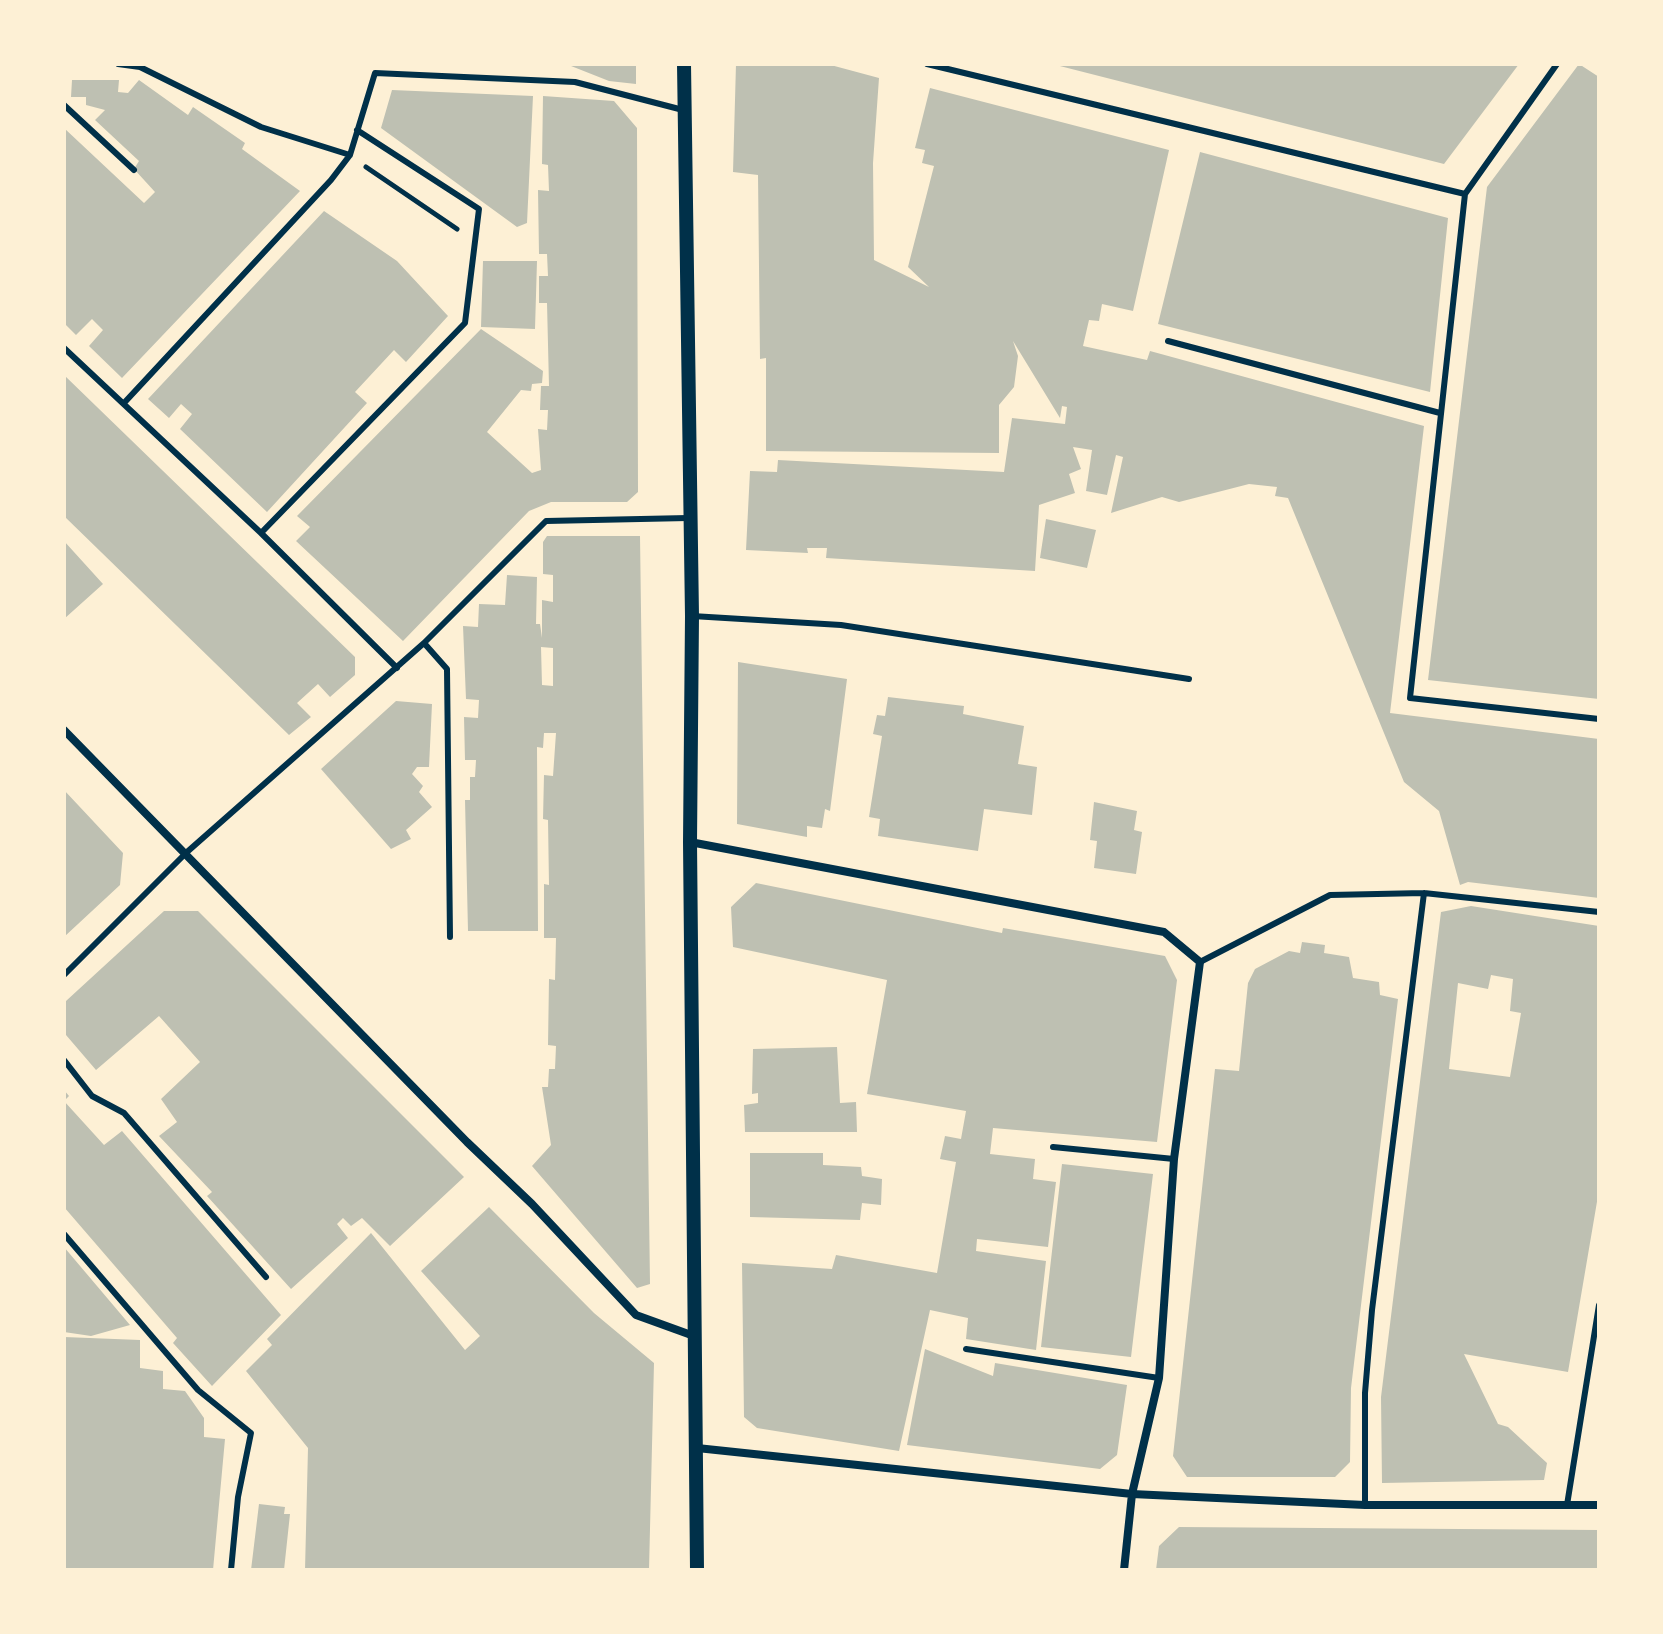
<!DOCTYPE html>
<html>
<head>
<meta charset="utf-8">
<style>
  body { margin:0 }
  #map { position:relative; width:1663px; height:1634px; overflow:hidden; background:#fdf0d5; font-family:"Roboto Condensed",sans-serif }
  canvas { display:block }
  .frame { position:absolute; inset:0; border:66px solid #fdf0d5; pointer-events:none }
</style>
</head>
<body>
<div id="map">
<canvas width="1663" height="1634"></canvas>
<div class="frame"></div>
</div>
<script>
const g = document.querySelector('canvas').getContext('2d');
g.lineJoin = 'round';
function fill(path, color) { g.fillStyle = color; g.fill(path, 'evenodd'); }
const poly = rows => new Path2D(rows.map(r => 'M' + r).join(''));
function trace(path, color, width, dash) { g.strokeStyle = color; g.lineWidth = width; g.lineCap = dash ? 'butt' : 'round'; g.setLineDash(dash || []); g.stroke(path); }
const building = poly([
  [566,64,636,64,636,84,609,81],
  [736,64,827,64,879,78,873,163,874,260,929,287,908,267,934,166,922,163,925,150,915,148,930,88,1169,150,1133,311,1102,304,1099,321,1089,320,1083,346,1147,360,1150,351,1424,426,1390,713,1599,739,1599,898,1468,882,1460,885,1439,811,1404,782,1288,498,1275,496,1277,487,1249,484,1179,502,1162,497,1111,513,1123,457,1116,455,1107,495,1086,491,1092,450,1073,447,1081,469,1069,474,1075,493,1039,505,1035,571,826,558,827,548,807,548,808,553,746,550,750,471,777,472,778,460,1004,472,1012,418,1065,424,1067,407,1062,406,1060,418,1013,341,1018,356,1014,387,999,405,999,453,766,451,766,358,760,359,758,175,733,172],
  [1052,64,1519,64,1444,164],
  [1579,64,1599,77,1599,699,1428,680,1487,187],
  [72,80,119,80,118,92,128,93,139,80,188,115,193,107,245,143,242,149,300,191,122,378,89,346,103,330,92,319,76,335,64,323,64,128,144,203,155,192,134,169,139,161,95,120,105,110,86,105,86,97,71,97],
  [392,90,533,96,527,223,517,227,381,128],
  [543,96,614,101,637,128,638,492,627,502,551,502,529,511,403,641,296,541,310,527,297,516,481,329,543,371,542,383,532,384,531,391,521,390,487,432,532,473,541,470,538,429,547,430,548,410,540,410,541,386,549,386,547,303,539,303,539,276,548,276,547,254,539,254,538,190,549,191,548,165,542,164],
  [1200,152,1448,218,1430,392,1158,324],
  [324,211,397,261,448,316,406,362,394,350,355,392,367,403,267,512,180,429,192,414,181,404,169,418,148,399],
  [483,261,537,261,535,329,481,327],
  [64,375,355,657,355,675,330,697,318,684,297,703,311,717,289,735,64,516],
  [1046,519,1096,530,1087,568,1040,558],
  [547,536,640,536,650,1284,637,1288,532,1166,551,1145,542,1087,548,1087,549,1069,555,1069,556,1046,548,1045,549,979,555,980,556,938,544,938,544,884,549,885,548,820,543,819,544,775,553,776,556,733,544,733,543,748,537,747,538,931,468,931,465,800,470,800,470,777,475,777,476,760,465,760,464,717,478,718,479,700,466,699,463,626,478,627,479,604,505,605,507,575,537,577,536,624,540,624,542,638,542,600,553,602,553,575,543,574,543,542],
  [541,647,553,648,553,686,542,685],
  [64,541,103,584,64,619],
  [738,662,847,679,830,811,825,809,822,828,807,826,807,837,737,824],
  [888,697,964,706,963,714,1024,726,1018,764,1037,767,1032,815,984,809,978,851,878,836,880,819,869,817,882,736,873,734,877,715,885,716],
  [396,701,432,704,429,767,417,767,412,774,423,786,419,792,432,807,406,830,411,839,391,849,321,769],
  [64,790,123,853,120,885,64,937],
  [1094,802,1137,811,1134,830,1142,832,1136,874,1094,868,1097,841,1090,840],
  [756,883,1002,933,1003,928,1165,956,1177,980,1157,1142,993,1128,990,1154,1035,1159,1033,1179,1056,1182,1048,1247,977,1239,976,1251,1046,1261,1036,1350,966,1339,968,1318,930,1310,899,1451,757,1428,744,1417,742,1263,832,1269,836,1255,937,1273,956,1162,940,1159,945,1136,961,1139,966,1111,867,1094,887,980,733,947,731,907],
  [1471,906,1599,926,1599,1190,1568,1372,1464,1354,1498,1424,1508,1427,1547,1463,1544,1480,1382,1483,1381,1397,1441,912],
  [1491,975,1513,979,1510,1011,1521,1013,1510,1077,1449,1069,1458,983,1488,989],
  [164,911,198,911,464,1177,390,1246,362,1218,351,1226,343,1218,337,1224,348,1238,291,1289,207,1196,212,1192,159,1136,177,1122,161,1099,200,1062,159,1016,96,1070,66,1035,66,1001],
  [1302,942,1325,945,1324,953,1349,957,1353,978,1379,982,1380,995,1398,999,1351,1388,1350,1462,1335,1477,1187,1477,1173,1456,1215,1069,1239,1071,1248,983,1255,969,1289,951,1300,953],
  [837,1047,840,1103,856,1102,857,1132,745,1132,744,1105,758,1103,758,1093,752,1094,753,1049],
  [64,1090,69,1096,64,1101,104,1145,122,1131,281,1315,212,1386,173,1343,177,1338,64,1207],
  [750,1153,823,1153,823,1165,861,1167,862,1176,882,1179,881,1205,862,1203,860,1220,750,1217],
  [1062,1164,1153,1174,1131,1357,1041,1347],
  [489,1207,594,1313,654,1363,649,1570,305,1570,308,1448,246,1371,272,1345,267,1339,371,1233,465,1350,480,1336,421,1271],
  [64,1247,130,1325,91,1336,64,1332],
  [64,1337,140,1340,140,1368,163,1371,163,1389,185,1391,204,1418,204,1437,225,1439,213,1570,64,1570],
  [925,1349,993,1376,995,1363,1127,1385,1117,1455,1100,1469,907,1445],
  [259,1504,285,1507,284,1514,290,1514,284,1570,251,1570],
  [1179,1527,1599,1530,1599,1570,1156,1570,1159,1546]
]);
const path = poly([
  [366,167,457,229]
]);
const service = poly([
  [118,64,140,67,261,127,350,155,375,73,575,82,683,110],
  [927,64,1465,194,1557,64],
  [64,105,134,170],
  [1465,194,1410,698,1599,719],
  [1168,341,1440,413],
  [64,348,261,533,397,668],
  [124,403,331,180,350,155],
  [261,533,465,323,479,209,357,130],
  [692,616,841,625,1189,679],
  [424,643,447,669,450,937],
  [1200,962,1330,895,1424,893,1599,912],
  [64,975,187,852,424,643,546,521,688,518],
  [64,1060,92,1096,124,1113,266,1277],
  [1053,1147,1174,1159],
  [64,1234,198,1390,251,1433,238,1497,231,1570],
  [966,1349,1159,1378],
  [1365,1505,1365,1393,1372,1310,1424,893],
  [1567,1505,1599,1305]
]);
const minor = poly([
  [64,730,467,1142,532,1204,636,1315,694,1336],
  [690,842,1164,932,1200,962,1174,1159,1159,1378,1132,1494,1124,1570],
  [697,1448,1132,1494,1365,1505,1599,1505]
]);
const tertiary = poly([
  [684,64,692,616,690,842,697,1570]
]);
fill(building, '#bec0b2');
trace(path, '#003049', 5);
trace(service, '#003049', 6);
trace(minor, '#003049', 8);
trace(tertiary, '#003049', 14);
</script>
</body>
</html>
